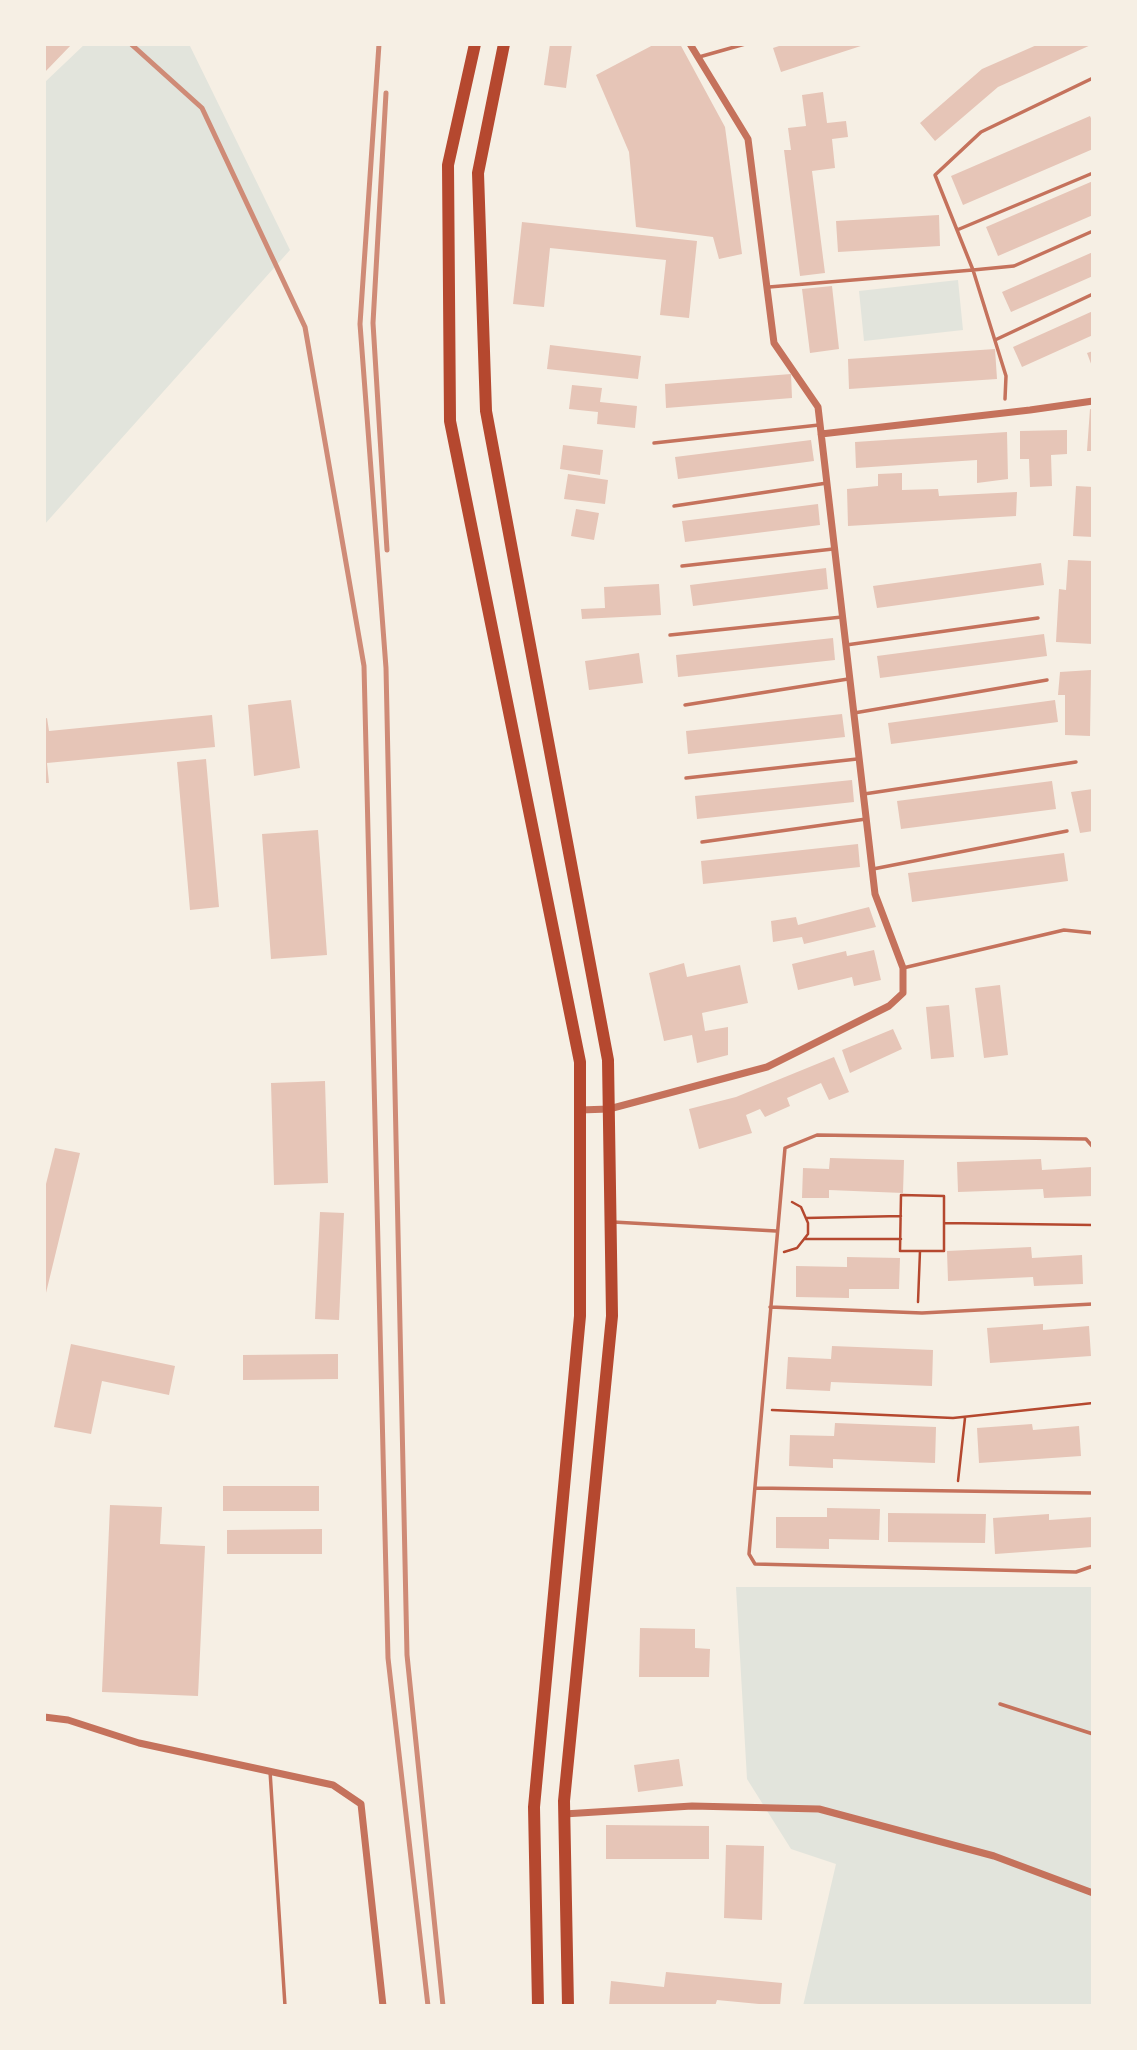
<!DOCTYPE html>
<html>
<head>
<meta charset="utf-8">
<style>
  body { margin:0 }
  #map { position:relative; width:1137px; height:2050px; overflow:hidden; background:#f6efe4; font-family:Poppins,sans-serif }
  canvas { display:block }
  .frame { position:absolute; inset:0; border:46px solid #f6efe4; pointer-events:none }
</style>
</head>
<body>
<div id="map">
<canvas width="1137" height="2050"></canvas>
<div class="frame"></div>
</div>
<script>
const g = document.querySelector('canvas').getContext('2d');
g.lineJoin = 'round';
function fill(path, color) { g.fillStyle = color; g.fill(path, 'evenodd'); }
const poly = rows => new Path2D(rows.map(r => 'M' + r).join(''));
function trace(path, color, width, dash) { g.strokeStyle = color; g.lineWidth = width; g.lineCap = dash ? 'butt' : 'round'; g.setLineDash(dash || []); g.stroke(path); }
const green = poly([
  [85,44,189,44,290,250,44,525,44,83],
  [958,280,963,330,864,341,859,291],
  [736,1587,1093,1587,1093,2006,803,2006,836,1864,791,1849,747,1779]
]);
const building = poly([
  [44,44,72,44,44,73],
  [550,44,572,44,566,88,544,85],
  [655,44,680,44,725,127,742,254,719,259,713,237,636,227,629,152,596,75],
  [785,44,867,44,781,72,773,48],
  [1039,44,1093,44,998,87,935,141,920,123,982,69],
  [823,92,827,123,846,121,848,137,832,139,835,168,812,171,825,273,800,276,784,150,791,150,788,128,806,126,802,95],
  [1090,116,1093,123,1093,149,963,205,951,176],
  [1093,181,1093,215,998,256,986,227],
  [939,215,940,246,838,252,836,221],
  [522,222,697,241,689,318,660,315,666,260,550,248,544,307,513,304],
  [1093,252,1093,276,1011,312,1002,292],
  [832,286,839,349,810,353,802,289],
  [1093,311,1093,335,1022,367,1013,347],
  [550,345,641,356,638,379,547,369],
  [995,349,997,379,849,389,848,359],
  [1093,351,1093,369,1087,353],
  [791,374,792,398,666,408,665,384],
  [572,385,602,388,600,402,637,406,635,428,597,424,598,412,569,409],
  [1090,409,1093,410,1093,451,1087,451],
  [1067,430,1067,454,1051,455,1052,486,1030,487,1029,459,1020,459,1020,431],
  [1007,432,1008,479,977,483,977,460,856,468,855,442],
  [811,440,814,461,678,479,675,457],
  [563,445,603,450,600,475,560,469],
  [902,473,902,490,938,489,939,496,1017,492,1016,516,848,526,847,489,878,486,878,474],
  [568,474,608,480,605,504,564,499],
  [1076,486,1093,487,1093,537,1073,536],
  [818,504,820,525,685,542,682,521],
  [576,509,599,513,594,540,571,536],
  [1068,560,1093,561,1093,644,1056,642,1059,589,1066,590],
  [1041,563,1044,585,877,608,873,586],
  [826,568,828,589,693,606,690,585],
  [659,584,661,615,582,619,581,609,605,608,604,587],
  [1044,634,1047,656,880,678,877,656],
  [833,638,835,660,678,677,676,655],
  [639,653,643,683,589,690,585,661],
  [1091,670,1090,736,1065,735,1065,695,1058,695,1060,672],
  [291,700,300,768,254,776,248,705],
  [1055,700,1058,722,891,744,888,723],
  [842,714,845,737,688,754,686,731],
  [212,715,215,747,47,763,49,783,44,783,44,719,47,718,49,731],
  [206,759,219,907,190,910,177,762],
  [852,780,854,802,697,819,695,796],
  [1052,781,1056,809,901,829,897,801],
  [1093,789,1093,831,1080,833,1071,792],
  [318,830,327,955,271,959,262,834],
  [858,844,860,867,703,884,701,861],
  [1064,853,1068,881,912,902,908,873],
  [869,907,876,927,804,944,802,937,773,942,771,921,796,917,798,925],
  [874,950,881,980,854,986,852,977,798,990,792,964,846,951,847,956],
  [684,963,687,977,740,965,748,1003,702,1013,705,1031,728,1027,728,1055,697,1063,692,1035,664,1041,649,973],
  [1000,985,1008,1055,984,1058,975,988],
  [949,1005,954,1057,931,1059,926,1007],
  [893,1029,902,1049,850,1073,842,1050],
  [834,1057,849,1092,829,1100,821,1083,787,1098,790,1106,765,1117,760,1109,746,1115,752,1133,699,1149,689,1109,736,1097],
  [325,1081,328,1183,274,1185,271,1083],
  [55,1148,80,1153,45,1297,44,1192],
  [830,1158,904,1160,903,1193,829,1190,829,1198,802,1198,803,1168,829,1169],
  [1041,1159,1042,1170,1092,1167,1093,1196,1044,1198,1043,1189,958,1192,957,1162],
  [320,1212,344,1213,339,1320,315,1319],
  [1031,1247,1032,1258,1082,1255,1083,1284,1034,1286,1033,1277,948,1281,947,1251],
  [847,1257,900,1258,899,1289,849,1289,849,1298,796,1297,796,1266,847,1267],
  [1043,1324,1043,1330,1089,1326,1091,1356,990,1363,987,1328],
  [71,1344,175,1366,169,1395,102,1381,91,1434,54,1427],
  [832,1346,933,1350,932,1386,831,1382,830,1391,786,1389,788,1357,831,1359],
  [338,1354,338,1379,243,1380,243,1355],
  [835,1423,936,1427,935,1463,833,1459,833,1468,789,1466,790,1435,834,1436],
  [1032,1424,1033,1430,1079,1426,1081,1456,979,1463,977,1428],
  [223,1486,319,1486,319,1511,223,1511],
  [110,1505,162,1507,160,1544,205,1546,198,1696,102,1692],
  [827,1508,880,1509,879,1540,829,1539,829,1549,776,1548,776,1517,827,1517],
  [888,1513,986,1514,985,1543,888,1542],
  [1049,1514,1049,1520,1093,1517,1093,1547,995,1554,993,1518],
  [322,1529,322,1554,227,1554,227,1530],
  [640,1628,695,1629,695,1648,710,1649,709,1677,639,1677],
  [679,1759,683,1786,638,1792,634,1765],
  [606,1825,709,1826,709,1859,606,1859],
  [726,1845,764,1846,762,1920,724,1918],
  [666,1972,782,1983,780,2006,717,2000,715,2006,609,2006,611,1981,664,1987]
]);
const path = poly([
  [806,1218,901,1216],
  [944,1223,1093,1225],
  [804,1239,901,1239],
  [784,1252,797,1248,808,1234,808,1223,801,1207,792,1202],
  [918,1302,920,1251,944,1251,944,1196,901,1195,900,1251,920,1251],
  [772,1410,953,1418,1093,1403],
  [958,1481,965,1418]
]);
const service = poly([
  [699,57,745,44],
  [957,230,1093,173],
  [769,287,973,270,935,175,981,132,1093,78],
  [995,340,1093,294],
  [1005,399,1006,376,973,270,1014,266,1093,231],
  [654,443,819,425],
  [674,506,827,483],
  [682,566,833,549],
  [670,635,842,617],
  [846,645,1038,618],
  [685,705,848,679],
  [854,713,1047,680],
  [686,778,857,759],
  [864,794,1076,762],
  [702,842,866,819],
  [873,869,1067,831],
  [903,968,1064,930,1093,933],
  [1093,1147,1086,1139,817,1135,785,1148,749,1554,755,1564,1076,1572,1093,1566],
  [613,1222,776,1231],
  [770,1307,922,1313,1093,1304],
  [755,1488,1093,1493],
  [1000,1704,1093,1734],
  [270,1771,285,2006]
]);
const minor = poly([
  [821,434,1030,410,1093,401],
  [580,1110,609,1109,767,1067,889,1006,903,993,903,968,875,894,818,407,774,343,748,139,690,44],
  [44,1717,68,1720,139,1743,333,1785,361,1804,383,2006],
  [564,1814,692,1806,819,1809,994,1856,1093,1893]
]);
const trunk = poly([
  [475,44,448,165,450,421,580,1062,580,1316,534,1807,538,2006],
  [504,44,478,173,486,411,608,1060,612,1316,564,1801,568,2006]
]);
const rail = poly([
  [131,44,202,108,305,327,364,666,388,1658,428,2006],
  [379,44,360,324,386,668,407,1655,443,2006],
  [386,93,373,323,387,550]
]);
fill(green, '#e2e4dc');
fill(building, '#e6c5b7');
trace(path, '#b5482f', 2.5);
trace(service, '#c5725c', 3.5);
trace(minor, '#c5725c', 7);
trace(trunk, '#b5482f', 12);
trace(rail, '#cf8b77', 5);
</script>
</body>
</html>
